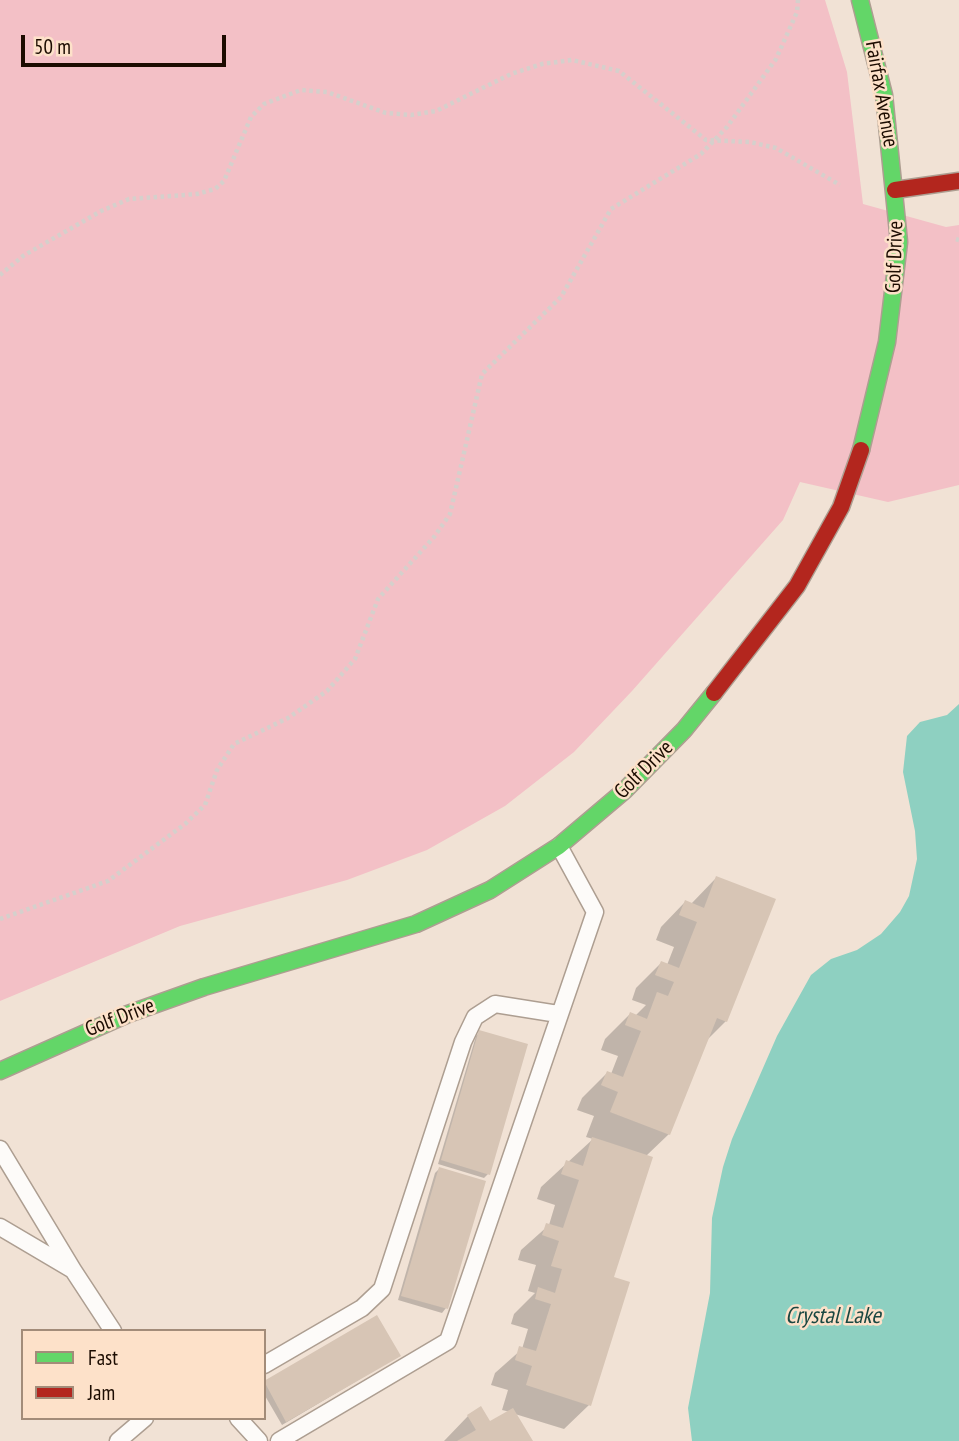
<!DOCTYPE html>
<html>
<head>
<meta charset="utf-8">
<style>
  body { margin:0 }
  #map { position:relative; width:959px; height:1441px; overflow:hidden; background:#f1e2d5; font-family:"PT Sans Narrow",sans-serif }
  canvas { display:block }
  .legend { position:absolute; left:21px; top:1329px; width:245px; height:91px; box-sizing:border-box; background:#fde1c9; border:2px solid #a38c79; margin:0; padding:9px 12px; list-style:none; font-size:21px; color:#1c0c01 }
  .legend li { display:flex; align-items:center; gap:14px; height:35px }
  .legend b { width:35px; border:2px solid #a38c79 }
  .scale { position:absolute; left:21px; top:35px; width:205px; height:32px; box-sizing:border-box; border:4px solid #1c0c01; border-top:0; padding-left:9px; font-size:21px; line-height:24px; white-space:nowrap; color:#1c0c01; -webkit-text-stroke:5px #fde1c9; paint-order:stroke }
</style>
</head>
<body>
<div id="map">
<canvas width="959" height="1441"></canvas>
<ul class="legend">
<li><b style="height:9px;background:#63d668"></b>Fast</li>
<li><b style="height:9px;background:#b3261e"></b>Jam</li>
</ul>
<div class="scale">50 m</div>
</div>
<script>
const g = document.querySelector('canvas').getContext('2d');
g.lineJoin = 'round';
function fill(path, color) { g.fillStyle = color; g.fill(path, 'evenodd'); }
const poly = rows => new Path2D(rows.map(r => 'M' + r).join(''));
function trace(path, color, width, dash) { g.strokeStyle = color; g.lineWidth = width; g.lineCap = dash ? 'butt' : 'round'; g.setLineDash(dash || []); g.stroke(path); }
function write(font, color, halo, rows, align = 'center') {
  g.font = font + ' "PT Sans Narrow",sans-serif'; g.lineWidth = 5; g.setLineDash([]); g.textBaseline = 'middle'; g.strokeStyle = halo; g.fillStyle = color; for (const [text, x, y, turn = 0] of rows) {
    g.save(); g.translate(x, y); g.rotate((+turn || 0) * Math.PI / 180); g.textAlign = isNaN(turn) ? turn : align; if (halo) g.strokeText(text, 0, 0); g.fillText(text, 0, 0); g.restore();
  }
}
const green = poly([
  [0,0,825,0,847,72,863,204,946,227,959,225,959,485,888,502,800,482,783,520,632,691,574,752,505,806,427,850,347,880,180,926,0,1001]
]);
const water = poly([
  [959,704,959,1441,692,1441,688,1408,710,1293,712,1218,723,1167,732,1139,777,1036,811,975,831,959,857,950,881,934,900,912,909,896,917,859,915,831,903,772,907,736,920,722,947,715]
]);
const shadow = poly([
  [716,878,726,1021,706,1041,669,1134,646,1156,612,1278,589,1405,564,1429,515,1414,531,1441,444,1441,468,1416,489,1424,510,1412,502,1410,508,1390,491,1385,495,1373,522,1349,528,1329,511,1324,514,1314,535,1293,528,1291,536,1265,518,1260,521,1250,549,1225,555,1205,537,1199,541,1187,593,1139,586,1137,594,1116,577,1110,582,1098,607,1073,611,1074,618,1056,601,1050,605,1039,630,1014,635,1016,646,1005,632,1000,636,988,661,963,667,965,674,947,656,940,661,927,685,902,691,904],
  [480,1032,488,1174,484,1178,438,1164,476,1036],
  [439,1169,446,1308,442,1313,398,1300,435,1173],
  [377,1318,399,1356,282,1425,264,1394,264,1383]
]);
const building = poly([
  [716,876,776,899,727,1022,717,1018,670,1135,610,1112,618,1092,601,1085,607,1071,623,1077,641,1031,625,1025,630,1012,647,1019,657,992,668,996,674,982,655,975,661,961,679,968,697,922,679,915,685,900,704,908],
  [479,1030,528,1044,490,1175,441,1160],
  [592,1137,653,1157,614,1277,630,1282,591,1406,526,1385,532,1366,515,1360,519,1346,536,1351,551,1304,535,1299,538,1287,555,1293,562,1269,551,1266,559,1241,542,1235,546,1223,563,1228,579,1180,561,1174,566,1160,583,1166],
  [439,1167,486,1181,448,1309,401,1296],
  [377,1315,401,1356,286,1422,264,1381],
  [481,1406,490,1421,513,1408,533,1441,457,1441,476,1430,467,1415]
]);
const path = poly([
  [956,239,959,240],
  [0,275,23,256,101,211,129,199,197,194,215,189,224,181,251,117,264,104,301,90,327,92,386,113,411,115,436,111,511,74,542,64,572,60,619,71,706,140,750,142,776,148,840,185],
  [0,919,108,881,185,824,205,805,217,770,234,744,288,718,327,691,355,659,378,599,434,537,450,514,482,374,561,297,611,209,701,154,727,127,776,59,797,12,798,0]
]);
const lane = poly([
  [0,1149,73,1270,0,1227],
  [73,1270,113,1331],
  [264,1365,362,1308,382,1289,463,1042,475,1017,495,1004,558,1014],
  [238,1418,259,1441],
  [118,1441,145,1418],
  [279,1441,448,1341,595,912,559,846]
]);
const fast = poly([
  [860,0,884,95,899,242,887,342,861,450],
  [0,1071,128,1014,204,987,416,924,490,890,559,846,624,791,684,730,714,693]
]);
const jam = poly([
  [895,190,959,181],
  [714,693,797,586,841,507,861,450]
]);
const streetNames = [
  ["Fairfax Avenue",881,94,80],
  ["Golf Drive",895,257,-88],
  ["Golf Drive",644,770,-45],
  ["Golf Drive",120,1018,-21]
];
const waterNames = [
  ["Crystal Lake",833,1316]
];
fill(green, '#f3c0c6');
fill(water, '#8ed0c1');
fill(shadow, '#0003');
fill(building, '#d7c5b5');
trace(lane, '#ad9e91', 19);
trace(fast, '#ad9e91', 19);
trace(jam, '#ad9e91', 19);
trace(path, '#d5d0cc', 4.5, [3.5, 3.5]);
trace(lane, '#fdfbf9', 16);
trace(fast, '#63d668', 16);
trace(jam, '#b3261e', 16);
write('21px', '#1c0c01', '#fde1c9', streetNames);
write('italic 23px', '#1a4741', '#fde1c9', waterNames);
</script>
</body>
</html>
